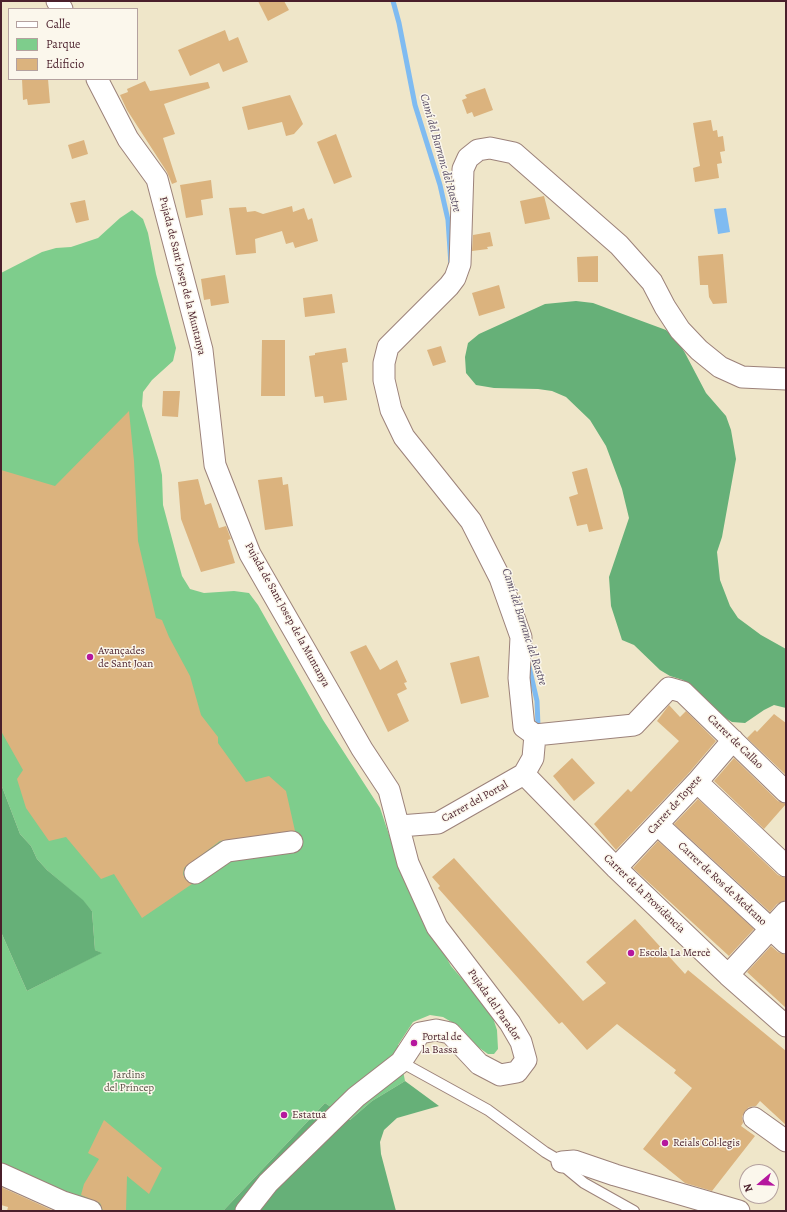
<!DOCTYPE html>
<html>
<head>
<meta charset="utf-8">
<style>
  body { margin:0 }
  #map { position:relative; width:787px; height:1212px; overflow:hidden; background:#efe6c9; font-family:Alegreya,serif }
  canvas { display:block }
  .frame { position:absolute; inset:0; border:2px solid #4a1f2b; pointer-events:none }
  .legend { position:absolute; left:8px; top:8px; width:130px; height:72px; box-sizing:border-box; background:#fbf7ec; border:1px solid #b4a19f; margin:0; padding:5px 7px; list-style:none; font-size:12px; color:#4a1f2b }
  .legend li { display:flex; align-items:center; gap:8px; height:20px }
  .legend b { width:20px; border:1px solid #b4a19f }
  .north { position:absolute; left:739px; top:1164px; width:40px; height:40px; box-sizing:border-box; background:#fbf7ec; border:1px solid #b4a19f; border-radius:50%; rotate:251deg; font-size:11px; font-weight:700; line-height:16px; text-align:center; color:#4a1f2b }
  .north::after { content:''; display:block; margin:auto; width:14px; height:18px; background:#b5179e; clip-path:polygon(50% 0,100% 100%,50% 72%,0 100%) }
</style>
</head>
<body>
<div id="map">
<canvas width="787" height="1212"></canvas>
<div class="frame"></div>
<ul class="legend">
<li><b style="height:5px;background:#fff"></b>Calle</li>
<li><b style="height:11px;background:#7ecd8c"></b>Parque</li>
<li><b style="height:11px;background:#dbb37e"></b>Edificio</li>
</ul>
<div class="north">N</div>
</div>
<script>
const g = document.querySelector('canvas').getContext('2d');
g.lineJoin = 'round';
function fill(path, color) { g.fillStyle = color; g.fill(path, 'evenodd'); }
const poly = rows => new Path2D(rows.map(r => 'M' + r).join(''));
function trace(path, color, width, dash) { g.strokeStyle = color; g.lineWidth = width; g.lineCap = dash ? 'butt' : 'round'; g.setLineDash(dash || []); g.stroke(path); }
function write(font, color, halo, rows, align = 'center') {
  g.font = font + ' Alegreya,serif'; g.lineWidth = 3; g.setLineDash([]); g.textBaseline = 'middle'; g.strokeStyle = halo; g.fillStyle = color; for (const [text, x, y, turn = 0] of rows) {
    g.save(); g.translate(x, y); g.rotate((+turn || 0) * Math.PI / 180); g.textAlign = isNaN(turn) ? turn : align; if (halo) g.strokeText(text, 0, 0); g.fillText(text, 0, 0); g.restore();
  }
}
const green = poly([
  [132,210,143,219,148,233,156,274,176,348,173,361,152,380,143,392,142,406,159,461,162,475,163,505,182,576,190,589,204,593,234,591,249,593,258,605,323,720,380,808,405,882,451,966,483,1003,493,1018,497,1030,498,1049,494,1054,488,1054,478,1047,460,1027,443,1017,430,1015,413,1022,398,1045,405,1081,372,1101,350,1120,325,1103,223,1211,75,1211,1,1169,1,932,27,991,101,953,95,950,92,911,82,900,47,870,37,859,31,846,20,834,1,784,1,273,42,252,56,248,71,247,98,238,120,218]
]);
const forest = poly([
  [576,301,593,303,666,330,677,340,685,353,706,393,726,416,731,430,736,459,722,537,717,552,720,580,730,606,738,618,761,635,786,649,786,708,774,705,764,710,745,723,732,722,722,716,683,680,670,676,660,670,634,645,622,640,611,606,609,577,629,518,622,489,606,446,590,420,566,397,552,391,538,389,494,388,476,385,466,373,465,357,468,343,479,334,545,304],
  [1,784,20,834,31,846,37,859,47,870,83,900,92,911,95,950,102,953,27,991,1,932],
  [405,1081,439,1106,397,1118,384,1130,380,1142,381,1154,396,1211,223,1211,325,1103,350,1120,372,1101]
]);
const water = poly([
  [726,208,730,232,718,234,714,209]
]);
const stream = poly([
  [393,1,399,23,415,105,440,185,448,220,451,265],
  [528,662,537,701,538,726]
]);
const building = poly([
  [258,1,284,1,289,10,268,21],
  [225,30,229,41,238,37,248,62,223,72,219,63,190,76,178,50],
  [22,79,48,79,50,103,28,105,27,99,23,100],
  [145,81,150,91,208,82,210,88,164,104,175,134,163,138,177,182,172,184,167,172,127,110,120,95,128,92,127,89],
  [485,88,493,110,474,117,472,112,467,114,462,100,467,98,465,95],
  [290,95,303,124,294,134,286,136,282,122,248,130,242,107],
  [711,120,713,131,717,130,718,137,723,136,725,151,720,152,722,163,717,164,719,178,695,182,693,168,700,166,693,123],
  [336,134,352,177,334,184,317,142],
  [84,140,88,154,72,159,68,145],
  [211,180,213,198,201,200,203,215,186,218,180,185],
  [544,196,550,219,525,224,520,201],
  [85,200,89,220,76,223,70,203],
  [292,206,293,212,304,208,308,220,312,218,318,241,295,248,293,242,286,244,282,231,255,239,256,253,236,255,229,208,246,207,247,212,255,211,263,214],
  [490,232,493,246,487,247,488,249,472,251,473,235],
  [723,254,727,303,713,304,709,297,708,285,700,285,698,256],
  [598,256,598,282,578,282,577,257],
  [225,275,229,303,211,306,210,299,204,300,201,279],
  [499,285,505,308,479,316,472,293],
  [332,294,335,313,305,317,303,298],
  [262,340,285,340,285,396,261,396],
  [441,346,446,362,433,366,427,350],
  [346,348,348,362,342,363,347,400,324,403,323,396,315,397,309,356,315,355,315,353],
  [163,391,180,391,178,417,162,416],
  [129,411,134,461,138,541,156,618,162,620,169,637,190,676,201,715,218,737,218,743,246,782,269,776,286,791,295,831,220,841,184,868,183,874,185,879,192,884,142,918,114,874,101,879,66,837,49,841,26,808,17,779,23,770,1,731,1,470,55,486],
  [587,468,603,529,589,532,587,524,577,526,569,497,578,494,572,472],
  [282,477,283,485,288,484,293,526,265,530,258,480],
  [198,479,205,505,211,503,219,528,226,526,231,539,228,540,235,563,201,572,181,519,178,482],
  [366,645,380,670,397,660,407,682,404,683,407,689,397,694,409,721,388,732,350,652],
  [479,656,489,697,461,704,450,663],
  [669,705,680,717,686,711,716,741,688,774,616,850,594,824,628,789,631,792,679,741,657,721],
  [774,714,786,723,786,775,747,738,755,730,757,732],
  [572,758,595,783,574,801,553,776],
  [734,758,778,801,786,804,764,829,714,781],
  [698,799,778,875,786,878,786,900,777,904,770,912,674,824],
  [658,841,754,929,729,956,633,868],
  [454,858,583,1001,606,983,586,962,635,919,685,974,688,970,786,1051,786,1125,760,1101,756,1106,749,1107,745,1111,742,1117,743,1123,741,1126,755,1136,712,1191,685,1183,643,1149,692,1088,674,1073,676,1070,617,1024,587,1050,562,1022,559,1024,438,888,440,886,432,877],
  [771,946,778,952,786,955,786,1008,747,972],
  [104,1120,162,1168,149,1194,127,1176,126,1211,103,1211,100,1203,81,1195,84,1184,99,1159,88,1153],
  [1,1187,54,1211,7,1211,8,1207,1,1205]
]);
const lane = poly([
  [401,1062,488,1110,545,1152,562,1162,567,1169,584,1183,634,1211]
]);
const street = poly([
  [57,1,62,9],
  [97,79,128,139,157,179,202,350,215,465,250,554,362,749,389,790,408,863,437,927,510,1023,521,1042,526,1060,517,1072,500,1075,479,1064,450,1033,436,1030,420,1033,401,1062,356,1097,268,1183,246,1211],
  [535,735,634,725,669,688,683,692,786,792],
  [524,774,533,758,535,735,524,727,519,678,521,637,500,578,471,521,404,437,391,410,384,380,384,363,388,347,449,286,455,278,460,264,463,169,468,158,478,150,490,148,514,153,619,245,652,282,665,307,680,330,699,350,720,367,742,377,786,379],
  [524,774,616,868,728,975,786,1026],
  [697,782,786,866],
  [658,825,786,943],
  [400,826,438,823,524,774],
  [616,868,697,782,733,740],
  [195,873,227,851,292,842],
  [728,975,786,912],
  [754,1118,786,1141],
  [562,1162,574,1161,615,1175,739,1211],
  [1,1174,63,1202,91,1211]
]);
const markers = [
  [90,657,4,"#b5179e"],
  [631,953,4,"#b5179e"],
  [414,1043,4,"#b5179e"],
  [284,1115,4,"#b5179e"],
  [665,1143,4,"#b5179e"]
];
const streetNames = [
  ["Pujada de Sant Josep de la Muntanya",182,276,76],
  ["Pujada de Sant Josep de la Muntanya",287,615,61],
  ["Carrer de Callao",735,742,44],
  ["Carrer del Portal",475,802,-29],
  ["Carrer de Topete",675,805,-48],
  ["Carrer de Ros de Medrano",722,884,43],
  ["Carrer de la Providència",644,894,44],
  ["Pujada del Parador",494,1005,55]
];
const poiNames = [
  ["Avançades",98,651],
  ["de Sant Joan",98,664],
  ["Escola La Mercè",639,953],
  ["Portal de",422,1037],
  ["la Bassa",422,1050],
  ["Estatua",292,1115],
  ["Reials Col·legis",673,1143]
];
const parkNames = [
  ["Jardins",129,1075],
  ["del Príncep",129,1088]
];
const waterNames = [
  ["Camí del Barranc del Rastre",440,153,74],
  ["Camí del Barranc del Rastre",524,627,72]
];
fill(green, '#7ecd8c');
fill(forest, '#66b078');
fill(water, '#7fbbf1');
trace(stream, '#7fbbf1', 5);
fill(building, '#dbb37e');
trace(lane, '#9c827a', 12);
trace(street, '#9c827a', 23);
trace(lane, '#fff', 10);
trace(street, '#fff', 21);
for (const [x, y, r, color] of markers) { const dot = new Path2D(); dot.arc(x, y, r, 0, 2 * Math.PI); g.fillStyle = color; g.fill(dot); trace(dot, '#fbf7ec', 1.5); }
write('11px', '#4a1f2b', '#fbf7ec', streetNames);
write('11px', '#4a1f2b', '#fbf7ec', poiNames, 'left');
write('11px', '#5a5348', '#fbf7ec', parkNames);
write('italic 12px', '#5a4e66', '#fbf7ec', waterNames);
</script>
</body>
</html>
